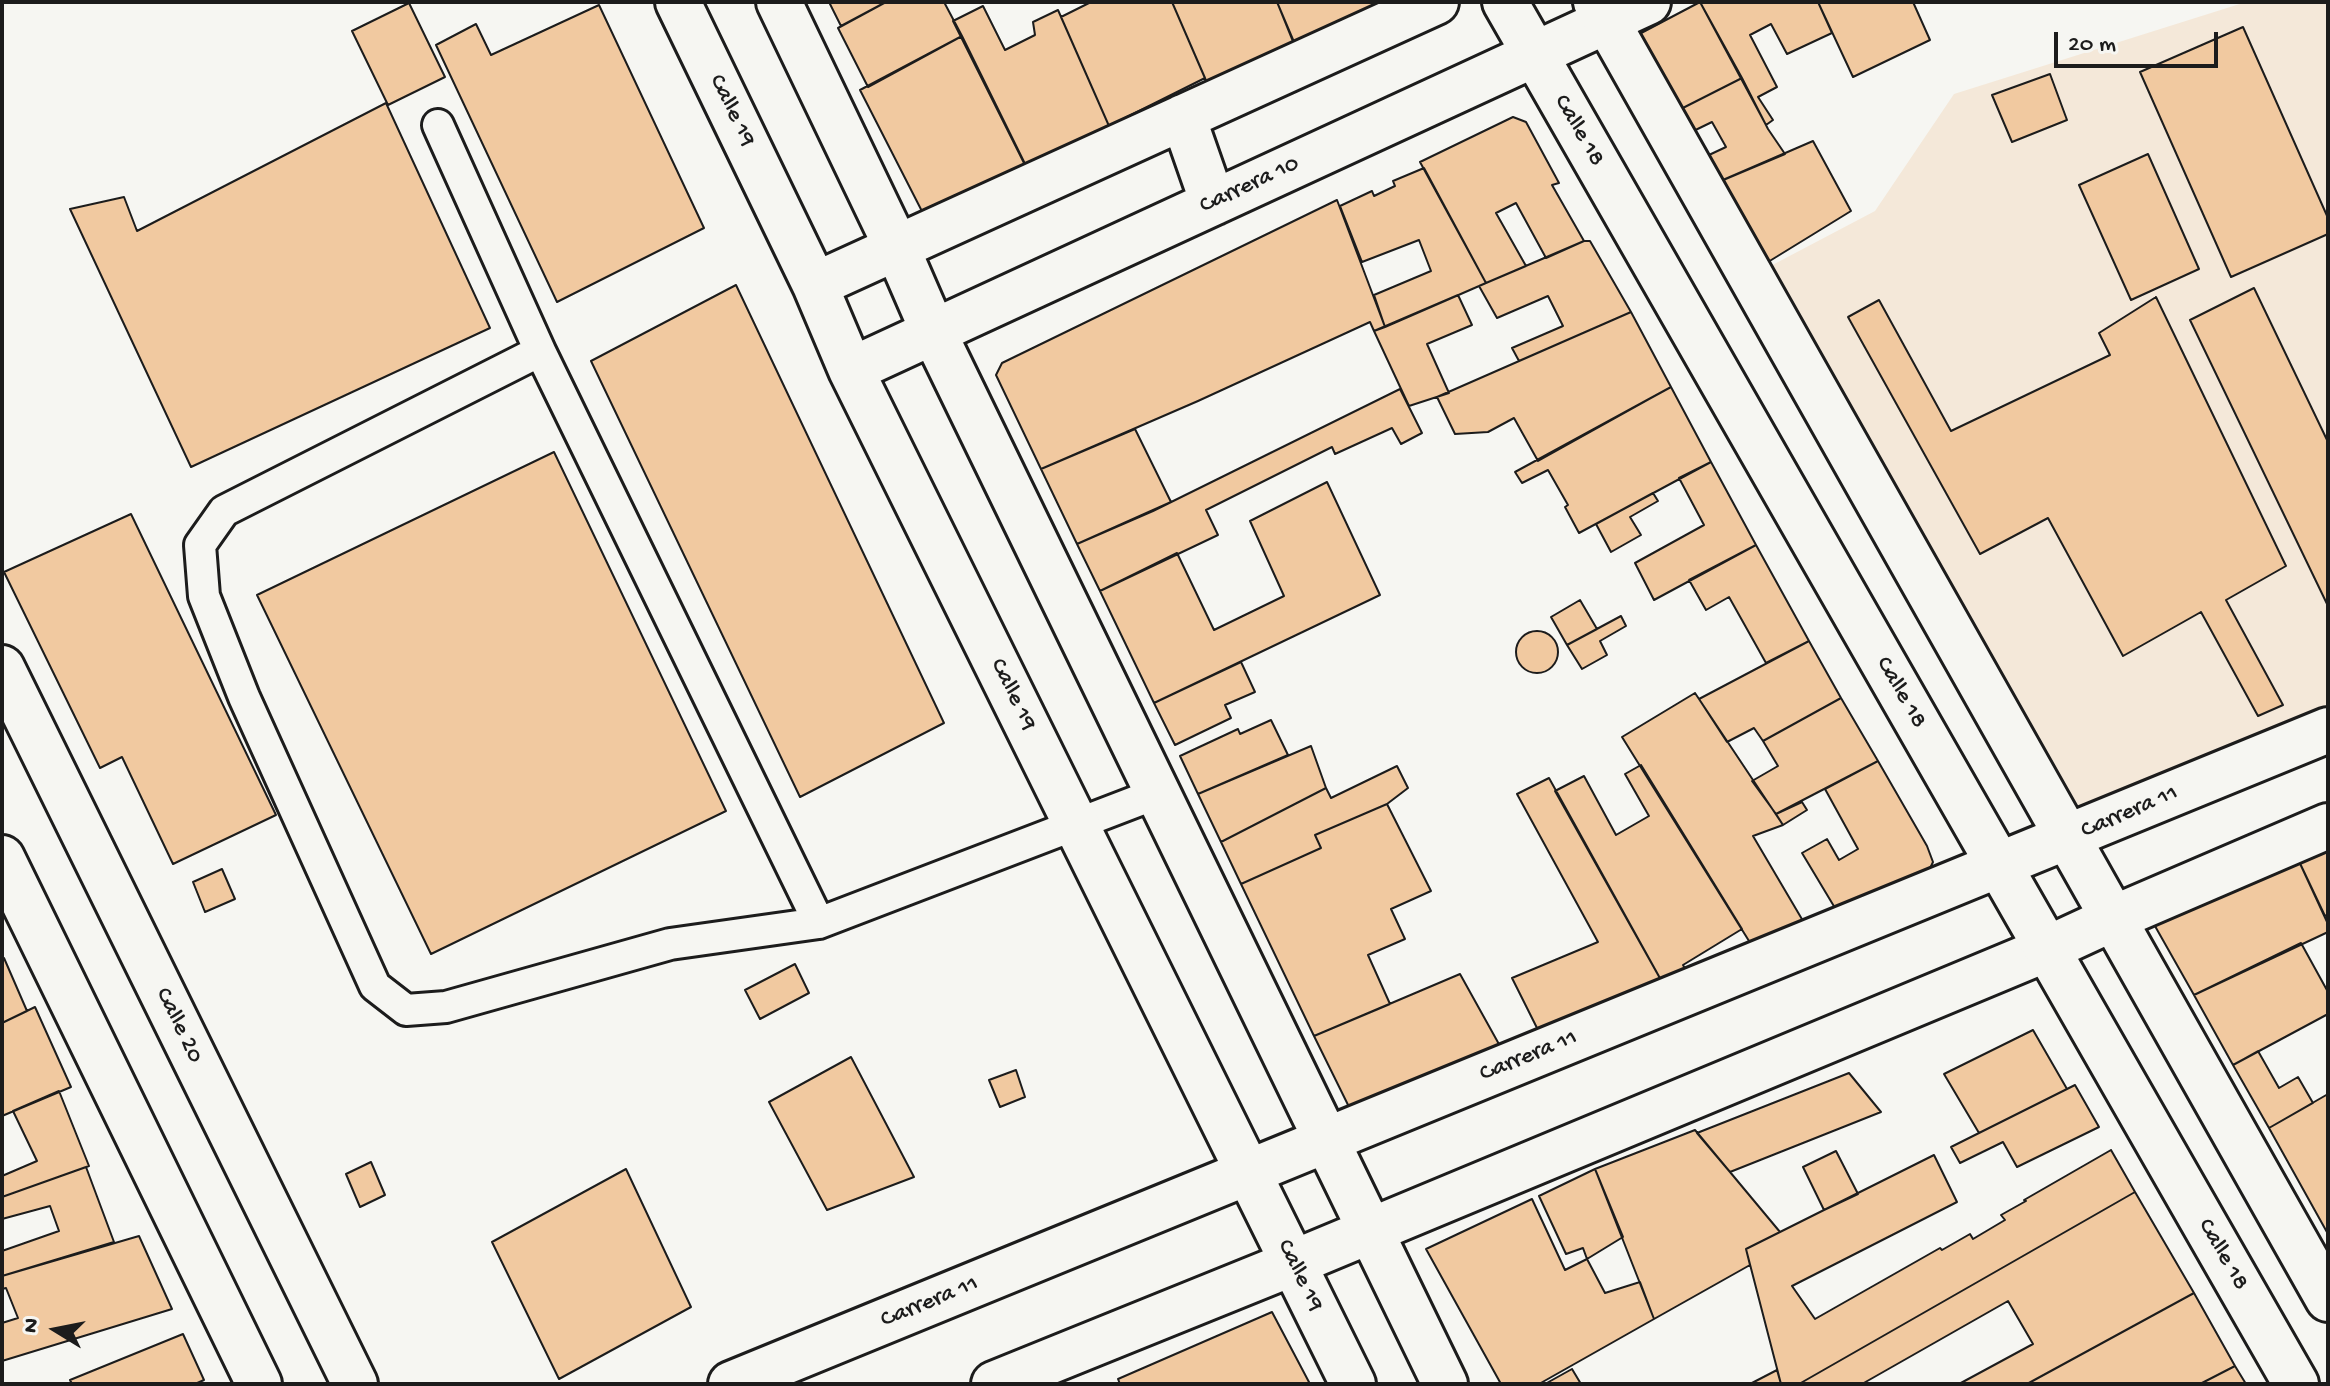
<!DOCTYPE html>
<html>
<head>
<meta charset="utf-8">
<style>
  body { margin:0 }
  #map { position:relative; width:2330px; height:1386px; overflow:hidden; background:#f6f6f2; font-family:"Gochi Hand",sans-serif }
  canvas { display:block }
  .frame { position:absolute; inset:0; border:4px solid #1c1c1c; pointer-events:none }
  .north { position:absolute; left:16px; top:1290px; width:80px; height:80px; -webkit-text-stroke:6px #f6f6f2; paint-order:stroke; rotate:280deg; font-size:22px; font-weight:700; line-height:32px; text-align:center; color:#1c1c1c }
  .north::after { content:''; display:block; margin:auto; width:28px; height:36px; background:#1c1c1c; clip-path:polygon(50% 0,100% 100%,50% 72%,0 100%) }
  .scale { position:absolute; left:2054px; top:32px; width:164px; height:36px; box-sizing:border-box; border:4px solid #1c1c1c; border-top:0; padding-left:10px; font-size:24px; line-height:28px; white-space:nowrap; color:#1c1c1c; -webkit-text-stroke:6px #f6f6f2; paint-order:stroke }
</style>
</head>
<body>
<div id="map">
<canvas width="2330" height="1386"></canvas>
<div class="frame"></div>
<div class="north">N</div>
<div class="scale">20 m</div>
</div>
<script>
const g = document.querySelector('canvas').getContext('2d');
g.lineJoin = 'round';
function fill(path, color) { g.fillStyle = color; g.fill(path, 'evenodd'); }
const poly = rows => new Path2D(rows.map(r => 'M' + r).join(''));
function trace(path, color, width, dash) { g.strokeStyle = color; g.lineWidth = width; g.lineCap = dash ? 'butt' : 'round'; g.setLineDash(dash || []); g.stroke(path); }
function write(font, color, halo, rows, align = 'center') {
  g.font = font + ' "Gochi Hand",sans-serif'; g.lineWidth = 6; g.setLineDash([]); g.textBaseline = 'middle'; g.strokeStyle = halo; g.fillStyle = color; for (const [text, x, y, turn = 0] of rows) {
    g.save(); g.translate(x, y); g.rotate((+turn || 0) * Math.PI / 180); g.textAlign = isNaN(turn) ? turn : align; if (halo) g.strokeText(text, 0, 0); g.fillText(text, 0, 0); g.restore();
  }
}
const built = poly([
  [2246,2,2328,2,2328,707,2078,812,1761,271,1875,211,1954,94]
]);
const building = poly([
  [829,2,886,2,841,26,829,2],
  [886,2,944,2,962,36,868,87,838,28,886,2],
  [1091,2,1172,2,1205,78,1109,126,1061,17,1091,2],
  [1172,2,1277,2,1294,42,1214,99,1172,2],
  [1277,2,1382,2,1296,49,1277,2],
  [1700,2,1742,78,1669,115,1626,41,1700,2],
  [1700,2,1818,2,1832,33,1787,54,1771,24,1750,35,1777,87,1758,97,1773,120,1766,125,1700,2],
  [1818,2,1913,2,1930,40,1853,77,1818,2],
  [409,3,445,77,388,105,352,31,409,3],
  [599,5,704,228,557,302,436,45,476,24,491,55,599,5],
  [983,6,1005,50,1035,35,1033,22,1058,10,1109,126,1027,169,953,21,983,6],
  [2243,27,2328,218,2328,234,2231,277,2140,72,2243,27],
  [962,36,1031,176,929,225,860,90,962,36],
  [2050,74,2067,120,2012,142,1992,95,2050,74],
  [1742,78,1768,129,1785,154,1709,186,1694,162,1726,147,1712,122,1681,137,1669,115,1742,78],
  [386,103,490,328,191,467,70,209,124,197,137,231,386,103],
  [1513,117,1526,122,1559,183,1552,185,1584,241,1546,258,1516,203,1496,213,1526,266,1486,283,1420,162,1513,117],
  [1813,141,1851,211,1755,270,1709,186,1813,141],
  [2148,154,2199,269,2131,300,2079,185,2148,154],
  [1424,168,1486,283,1385,327,1374,295,1431,271,1419,240,1362,262,1340,206,1372,191,1374,196,1395,186,1393,181,1424,168],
  [1337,200,1385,327,1374,331,1370,322,1198,401,1041,469,996,375,1002,363,1337,200],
  [1584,241,1590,241,1631,312,1519,361,1512,348,1563,326,1548,296,1497,318,1479,286,1584,241],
  [736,285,944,723,800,797,591,361,736,285],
  [2254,288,2328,442,2328,606,2190,320,2254,288],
  [1458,295,1472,325,1427,344,1449,393,1409,406,1374,331,1458,295],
  [2156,297,2286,566,2226,600,2283,705,2258,716,2201,612,2123,656,2048,518,1980,554,1848,317,1879,300,1951,431,2110,355,2099,333,2156,297],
  [1631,312,1671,387,1538,461,1514,418,1488,432,1455,434,1437,397,1631,312],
  [1671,387,1711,462,1579,533,1565,507,1568,505,1548,470,1522,483,1515,472,1671,387],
  [1400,389,1422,433,1401,444,1392,428,1335,454,1332,447,1206,510,1218,535,1100,591,1077,544,1153,511,1400,389],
  [1135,429,1171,502,1077,544,1041,469,1135,429],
  [554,452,726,811,431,954,257,595,554,452],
  [1711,462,1756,545,1654,600,1635,563,1704,525,1679,478,1711,462],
  [1327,482,1380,595,1154,703,1100,591,1177,553,1214,630,1284,596,1250,521,1327,482],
  [1653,493,1658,501,1630,517,1641,535,1611,552,1596,524,1653,493],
  [131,514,276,815,173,864,122,757,100,768,4,572,131,514],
  [1756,545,1809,641,1766,663,1729,597,1706,610,1689,580,1756,545],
  [1580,600,1597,629,1567,645,1551,617,1580,600],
  [1621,616,1626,626,1600,641,1607,655,1582,669,1567,645,1621,616],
  '1516 652a21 21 0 1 1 42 0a21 21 0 1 1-42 0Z',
  [1809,641,1841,698,1763,741,1754,728,1727,742,1699,699,1809,641],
  [1241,662,1255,692,1225,705,1231,718,1175,745,1154,703,1241,662],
  [1695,693,1783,825,1753,836,1806,926,1754,949,1622,737,1695,693],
  [1841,698,1878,761,1776,814,1752,781,1778,766,1763,741,1841,698],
  [1271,720,1288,755,1198,794,1180,756,1238,729,1240,734,1271,720],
  [1311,746,1326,788,1221,842,1198,794,1311,746],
  [1878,761,1927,846,1933,862,1926,877,1838,913,1802,853,1827,839,1839,860,1858,849,1825,789,1878,761],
  [1641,765,1742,929,1683,965,1690,977,1666,989,1555,791,1584,776,1616,835,1649,816,1625,774,1641,765],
  [1397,766,1408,788,1387,804,1315,835,1321,848,1241,884,1221,842,1326,788,1331,798,1397,766],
  [1549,778,1666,989,1542,1038,1512,978,1598,942,1517,794,1549,778],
  [1802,802,1807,810,1783,825,1776,814,1802,802],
  [1387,804,1431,891,1391,909,1405,939,1368,955,1390,1004,1314,1036,1241,884,1321,848,1315,835,1387,804],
  [2328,844,2328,915,2325,916,2297,857,2328,844],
  [2297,857,2328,924,2328,932,2194,995,2151,919,2297,857],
  [222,869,235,899,205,912,193,882,222,869],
  [2301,943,2328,992,2328,1014,2233,1065,2194,995,2301,943],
  [4,958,27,1011,2,1023,2,959,4,958],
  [795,964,809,993,760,1019,745,990,795,964],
  [1460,974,1505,1055,1354,1117,1314,1036,1460,974],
  [35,1007,71,1087,2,1116,2,1023,35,1007],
  [2033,1030,2067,1089,1979,1133,1944,1074,2033,1030],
  [2258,1051,2279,1088,2298,1077,2313,1103,2269,1128,2233,1065,2258,1051],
  [851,1057,914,1177,827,1210,769,1102,851,1057],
  [1016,1070,1025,1097,1000,1107,989,1080,1016,1070],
  [1849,1073,1881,1112,1730,1172,1697,1133,1849,1073],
  [2075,1085,2099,1127,2017,1167,2003,1142,1960,1163,1951,1147,2075,1085],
  [59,1091,89,1166,2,1197,2,1176,37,1161,13,1111,59,1091],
  [2328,1094,2328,1234,2269,1128,2328,1094],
  [1695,1130,1780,1232,1746,1249,1750,1265,1654,1319,1595,1169,1695,1130],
  [2111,1150,2135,1192,1799,1384,1781,1384,1746,1249,1934,1155,1957,1202,1792,1286,1815,1319,1940,1248,1942,1250,1970,1234,1973,1239,2005,1220,2001,1215,2026,1201,2024,1200,2111,1150],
  [1836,1151,1858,1194,1824,1210,1803,1167,1836,1151],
  [371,1162,385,1195,360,1207,346,1174,371,1162],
  [86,1167,114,1242,2,1276,2,1251,59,1231,50,1206,2,1219,2,1197,86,1167],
  [626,1169,691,1307,559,1379,492,1242,626,1169],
  [1595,1169,1623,1237,1587,1259,1583,1248,1566,1254,1539,1196,1595,1169],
  [2135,1192,2194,1293,2027,1384,1959,1384,2033,1344,2008,1301,1862,1384,1799,1384,2135,1192],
  [1532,1199,1565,1270,1587,1259,1605,1293,1640,1282,1654,1319,1539,1384,1501,1384,1426,1249,1532,1199],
  [139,1236,172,1309,2,1361,2,1323,18,1318,6,1288,2,1289,2,1276,139,1236],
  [2194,1293,2235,1366,2200,1384,2027,1384,2194,1293],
  [1272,1312,1310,1384,1120,1384,1118,1379,1272,1312],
  [183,1334,204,1380,195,1384,72,1384,70,1380,183,1334],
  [2235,1366,2246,1384,2200,1384,2235,1366],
  [1572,1369,1581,1384,1545,1384,1572,1369],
  [1777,1370,1781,1384,1750,1384,1777,1370]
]);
const service = poly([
  [438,125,540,351],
  [819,923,540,351,224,511,200,545,204,596,244,697,375,986,406,1010,446,1007,670,944,819,923,1158,793]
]);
const minor = poly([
  [678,2,815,285,851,370,1353,1384],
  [779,2,897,248,933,331,1445,1384],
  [1183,117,1213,203],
  [815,285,1436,2],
  [851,370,1648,2],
  [2,668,355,1384],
  [2,858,259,1384],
  [731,1384,2328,730],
  [994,1384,1293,1263,2047,949,2114,918,2328,826]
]);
const tertiary = poly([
  [1505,2,2296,1384],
  [1596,2,2328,1299]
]);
const streetNames = [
  ["Calle 19",731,111,64],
  ["Calle 18",1578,131,60],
  ["Carrera 10",1250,186,-25],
  ["Calle 18",1900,693,60],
  ["Calle 19",1012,695,64],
  ["Carrera 11",2130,813,-23],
  ["Calle 20",178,1026,64],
  ["Carrera 11",1529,1057,-22],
  ["Calle 18",2222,1255,60],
  ["Calle 19",1299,1276,64],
  ["Carrera 11",930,1303,-22]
];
fill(built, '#f4e8d9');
fill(building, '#f1c9a0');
trace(building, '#1c1c1c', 2);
trace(service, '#1c1c1c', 36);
trace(minor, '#1c1c1c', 50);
trace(tertiary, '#1c1c1c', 50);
trace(service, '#f6f6f2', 30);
trace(minor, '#f6f6f2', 44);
trace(tertiary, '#f6f6f2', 44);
write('24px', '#1c1c1c', '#f6f6f2', streetNames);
</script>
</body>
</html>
